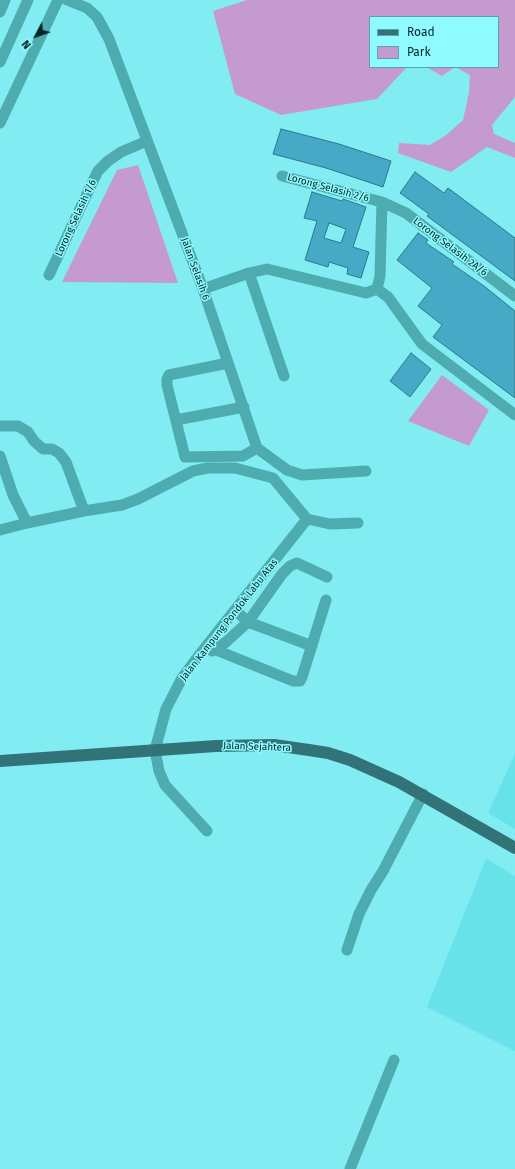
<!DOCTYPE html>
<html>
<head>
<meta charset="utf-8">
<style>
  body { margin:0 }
  #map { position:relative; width:515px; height:1169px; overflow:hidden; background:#81ecf2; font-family:"Fira Sans",sans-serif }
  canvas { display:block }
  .legend { position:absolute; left:369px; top:16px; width:130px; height:52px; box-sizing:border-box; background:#8ffaff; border:1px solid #56a5a9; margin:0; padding:5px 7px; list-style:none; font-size:12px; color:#012527 }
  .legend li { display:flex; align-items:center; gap:8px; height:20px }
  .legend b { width:20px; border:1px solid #56a5a9 }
  .north { position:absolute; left:16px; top:16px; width:40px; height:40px; -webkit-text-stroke:3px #8ffaff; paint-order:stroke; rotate:229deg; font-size:11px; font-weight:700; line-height:16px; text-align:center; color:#012527 }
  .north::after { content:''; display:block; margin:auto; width:14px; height:18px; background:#012527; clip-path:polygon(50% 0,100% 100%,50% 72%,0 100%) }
</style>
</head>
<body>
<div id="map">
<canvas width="515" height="1169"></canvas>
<ul class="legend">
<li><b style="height:5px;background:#327377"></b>Road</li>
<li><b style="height:11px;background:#c59acf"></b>Park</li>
</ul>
<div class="north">N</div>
</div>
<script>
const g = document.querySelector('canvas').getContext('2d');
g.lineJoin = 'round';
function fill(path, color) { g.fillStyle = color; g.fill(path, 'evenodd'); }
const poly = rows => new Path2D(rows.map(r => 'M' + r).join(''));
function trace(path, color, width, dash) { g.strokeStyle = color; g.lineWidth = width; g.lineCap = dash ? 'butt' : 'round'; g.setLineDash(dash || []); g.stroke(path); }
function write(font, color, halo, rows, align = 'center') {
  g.font = font + ' "Fira Sans",sans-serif'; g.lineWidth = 3; g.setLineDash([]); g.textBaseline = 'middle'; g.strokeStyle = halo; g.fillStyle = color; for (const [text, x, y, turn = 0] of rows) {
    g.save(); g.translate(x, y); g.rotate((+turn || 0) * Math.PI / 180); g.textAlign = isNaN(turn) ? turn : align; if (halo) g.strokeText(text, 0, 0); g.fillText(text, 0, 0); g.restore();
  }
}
const built = poly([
  [515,754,515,829,488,813],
  [486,859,515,876,515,1051,427,1007]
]);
const green = poly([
  [247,0,515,0,515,97,492,125,494,134,515,143,515,158,487,147,451,172,398,153,399,143,430,145,445,136,463,120,469,93,470,75,455,67,442,76,426,67,498,67,498,17,370,17,370,67,407,67,377,99,281,115,235,94,213,11],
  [138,165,178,283,62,282,117,170],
  [442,375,489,410,469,446,408,421]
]);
const building = poly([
  [281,129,339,144,391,161,383,187,326,168,273,154,281,129],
  [415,172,444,193,448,188,515,238,515,281,427,216,429,214,400,193,415,172],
  [312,192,342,201,343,199,366,207,353,247,369,252,361,278,347,274,348,268,329,262,328,267,305,260,317,221,304,218,312,192],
  [329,223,346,229,341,243,324,238,329,223],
  [418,233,428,240,426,243,454,262,452,264,484,286,515,311,515,398,433,337,442,325,418,306,432,288,397,260,418,233],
  [411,353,431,369,410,397,390,381,411,353]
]);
const minor = poly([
  [67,0,87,8,97,17,109,39,203,289,257,448,287,470,302,475,366,471],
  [0,12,5,0],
  [0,62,28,0],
  [0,123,58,0],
  [382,202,406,213,515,296],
  [249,273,284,376],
  [49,275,93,181,98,171,108,161,121,152,147,141],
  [203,289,249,273,267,269,366,293,377,289,380,276,382,202,282,176],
  [377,289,388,297,422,344,515,415],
  [228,363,169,375,167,379,167,385,185,457,243,456,257,448],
  [176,420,244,407],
  [0,426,18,426,28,432,34,441,43,449,52,449,59,453,66,462,84,511],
  [0,456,13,495,27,523],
  [307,519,330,524,358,523],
  [0,530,27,523,84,511,122,505,138,499,193,471,208,468,235,468,273,478,307,519],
  [235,610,248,622,312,646],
  [216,650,293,681,300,681,302,677,326,600],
  [212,651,226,642,248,622,282,574,290,566,297,563,327,577],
  [207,831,165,785,159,771,155,750,166,709,182,678,197,658,307,519],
  [347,950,359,914,371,890,383,871,423,794],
  [350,1169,394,1060]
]);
const major = poly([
  [0,761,216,746,274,745,309,750,328,753,350,760,399,782,515,848]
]);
const streetNames = [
  ["Lorong Selasih 2/6",328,188,15],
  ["Lorong Selasih 1/6",76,218,-65],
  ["Lorong Selasih 2A/6",450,247,37],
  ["Jalan Selasih 6",195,269,70],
  ["Jalan Kampung Pondok Labu Atas",229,620,-52],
  ["Jalan Sejahtera",257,747,2]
];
fill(built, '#67e2e8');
fill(green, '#c59acf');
fill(building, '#46a9c5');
trace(building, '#2d788d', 1);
trace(minor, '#4eabb0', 11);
trace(major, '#327377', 12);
write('10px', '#012527', '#8ffaff', streetNames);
</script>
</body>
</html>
